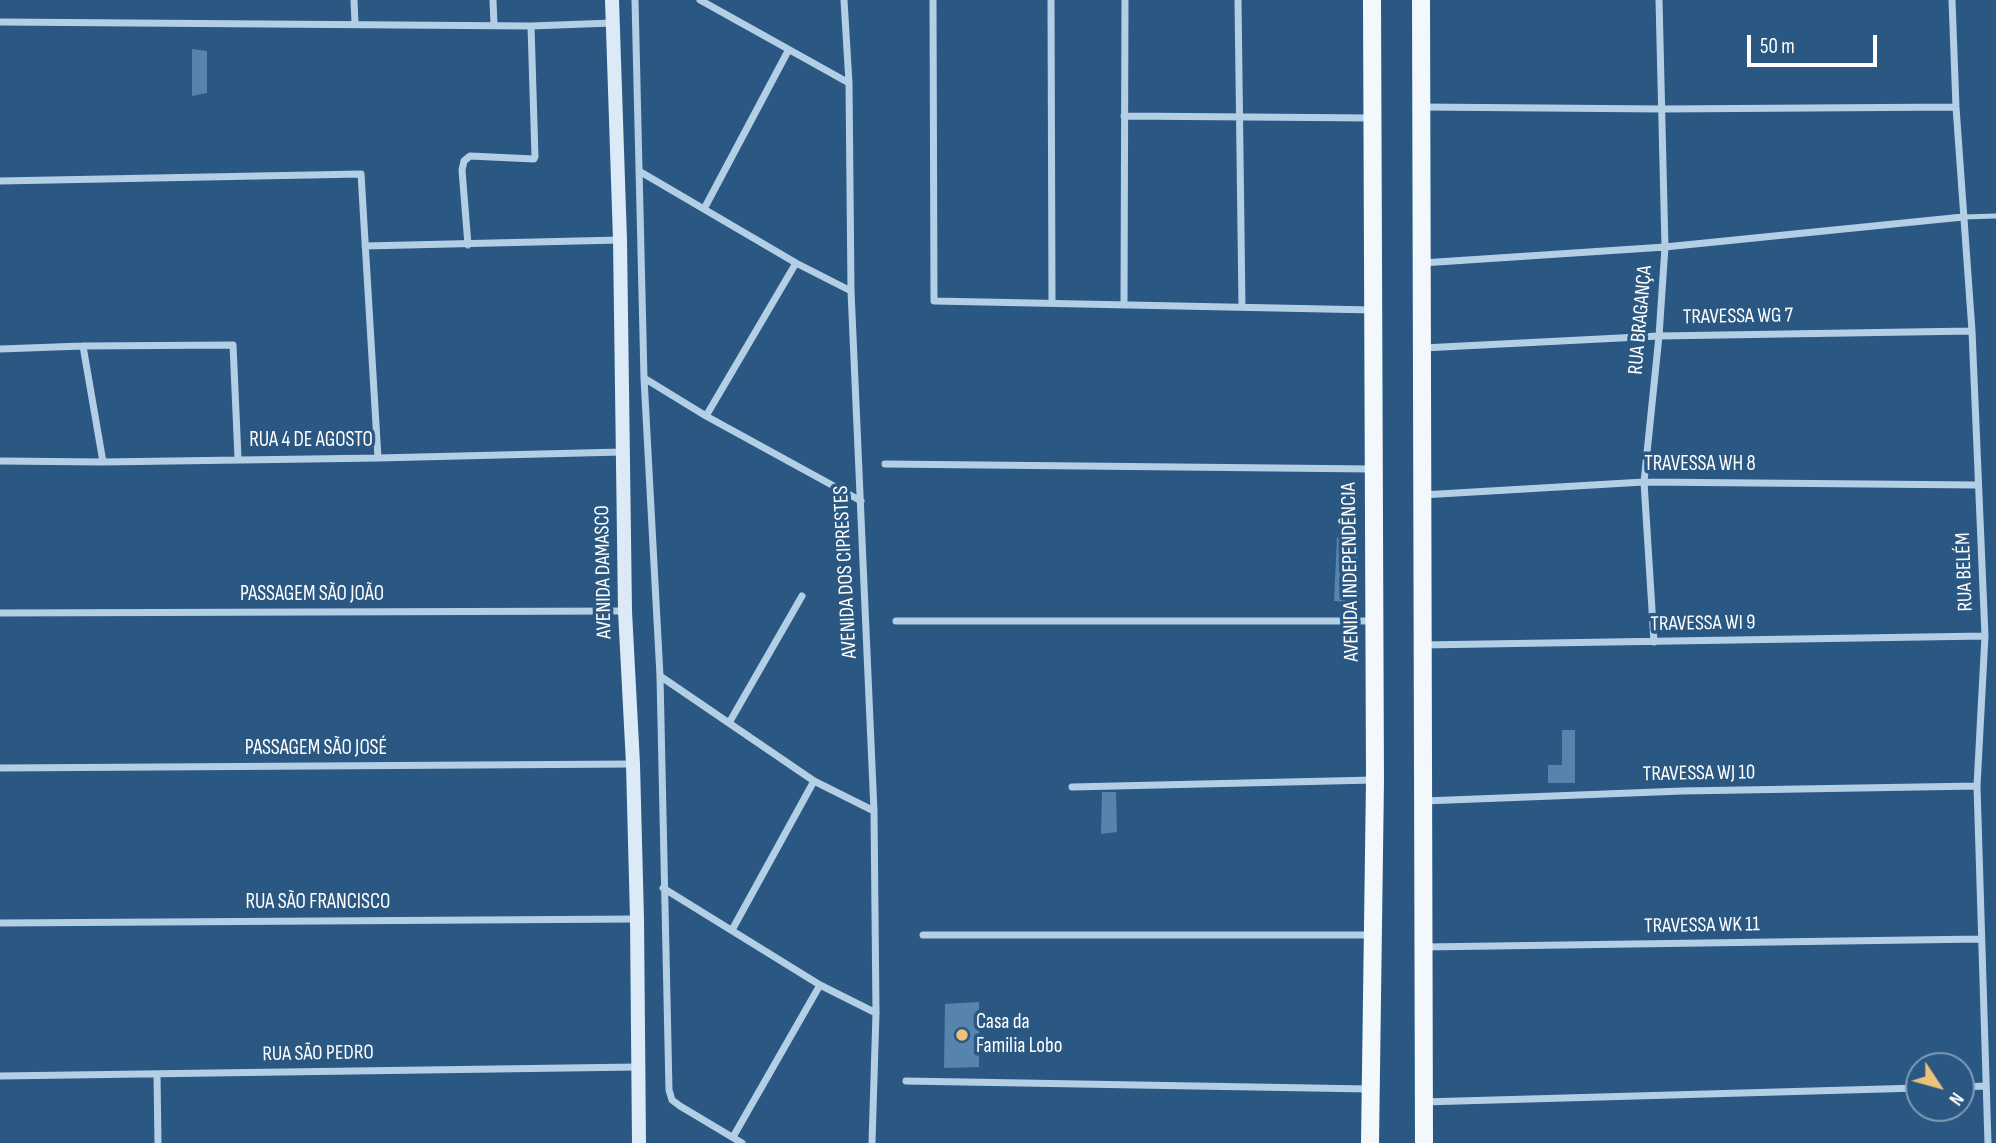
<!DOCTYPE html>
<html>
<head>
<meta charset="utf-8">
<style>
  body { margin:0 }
  #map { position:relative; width:1996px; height:1143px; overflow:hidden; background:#2a5882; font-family:"Sofia Sans Condensed",sans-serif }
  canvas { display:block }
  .north { position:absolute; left:1905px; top:1052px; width:70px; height:70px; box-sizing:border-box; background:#2a5882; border:2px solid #7f9bb4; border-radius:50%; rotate:126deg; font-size:19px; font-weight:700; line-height:28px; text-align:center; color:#fff }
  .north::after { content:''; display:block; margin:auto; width:24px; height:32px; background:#edc17a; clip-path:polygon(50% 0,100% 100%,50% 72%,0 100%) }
  .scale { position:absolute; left:1747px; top:35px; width:130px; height:32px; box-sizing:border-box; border:4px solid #fff; border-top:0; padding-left:9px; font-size:21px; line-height:24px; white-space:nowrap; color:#fff; -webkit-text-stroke:5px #2a5882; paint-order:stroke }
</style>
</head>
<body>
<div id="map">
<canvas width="1996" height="1143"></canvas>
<div class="north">N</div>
<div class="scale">50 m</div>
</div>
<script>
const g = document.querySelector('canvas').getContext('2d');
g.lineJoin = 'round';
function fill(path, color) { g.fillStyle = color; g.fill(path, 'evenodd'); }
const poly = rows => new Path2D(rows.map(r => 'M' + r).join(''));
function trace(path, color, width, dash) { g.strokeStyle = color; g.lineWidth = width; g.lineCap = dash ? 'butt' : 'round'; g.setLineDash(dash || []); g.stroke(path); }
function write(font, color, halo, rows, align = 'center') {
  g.font = font + ' "Sofia Sans Condensed",sans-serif'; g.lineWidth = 7; g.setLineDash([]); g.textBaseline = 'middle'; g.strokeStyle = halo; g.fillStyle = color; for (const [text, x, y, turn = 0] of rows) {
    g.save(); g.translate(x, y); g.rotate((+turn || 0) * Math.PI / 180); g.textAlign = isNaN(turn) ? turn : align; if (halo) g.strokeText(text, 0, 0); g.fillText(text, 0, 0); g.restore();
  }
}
const building = poly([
  [192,49,207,51,207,93,192,96],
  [1337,537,1357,542,1360,603,1334,601],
  [1562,730,1575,730,1575,783,1548,783,1548,765,1562,765],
  [1102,792,1116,792,1117,832,1101,834],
  [979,1002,979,1067,944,1068,945,1004]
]);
const lane = poly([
  [1963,217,1996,216]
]);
const street = poly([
  [354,0,355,23],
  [493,0,494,25],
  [635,0,644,378,660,676,669,1090,672,1100,680,1106,742,1143],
  [700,0,849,83],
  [844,0,849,83,851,291,874,811,876,1013,872,1143],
  [933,0,934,301,1373,310],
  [1051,0,1052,303],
  [1238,0,1242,307],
  [1952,0,1956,107,1972,331,1985,636,1977,786,1988,1143],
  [0,22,531,26,612,23],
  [1421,107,1663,109,1956,107],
  [1124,116,1372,118],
  [639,171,796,263,851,291],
  [0,181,361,174,378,458],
  [704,209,788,51],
  [468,245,462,170,464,161,470,156,534,159,535,157,531,26],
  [365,246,620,240],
  [1422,263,1665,247,1963,217],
  [1124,305,1125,0],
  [83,346,103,462],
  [1423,348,1659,336,1972,331],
  [0,349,83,346,233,345,238,458],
  [644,378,706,416,861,501],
  [706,416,796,263],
  [0,461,103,462,378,458,622,452],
  [885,464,1372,469],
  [1422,495,1644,482,1978,485],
  [0,613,625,611],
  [896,621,1374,621],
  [1654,642,1644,482,1659,336,1665,247,1659,0],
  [1422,645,1985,636],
  [660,676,814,781,874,811],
  [729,723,802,596],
  [0,768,633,764],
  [1072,787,1374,780],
  [1424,801,1682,791,1977,786],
  [663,888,820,985,876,1013],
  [0,923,637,919],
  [732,930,814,781],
  [923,935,1373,935],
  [1424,947,1981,939],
  [157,1074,158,1143],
  [0,1076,637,1067],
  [906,1081,1369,1089],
  [1961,1087,1986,1086],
  [1423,1102,1919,1088],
  [733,1137,820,985]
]);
const secondary = poly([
  [612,0,620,240,625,611,633,764,637,919,639,1143]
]);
const primary = poly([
  [1421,0,1424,1143],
  [1370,1143,1375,780,1372,0]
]);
const markers = [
  [962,1035,7,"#edc17a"]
];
const streetNames = [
  ["TRAVESSA WG 7",1738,317,-1],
  ["RUA BRAGANÇA",1641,320,-85],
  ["RUA 4 DE AGOSTO",311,441],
  ["TRAVESSA WH 8",1700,465],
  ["AVENIDA DAMASCO",604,572,-91],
  ["AVENIDA DOS CIPRESTES",846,572,-93],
  ["AVENIDA INDEPENDÊNCIA",1351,572,-91],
  ["RUA BELÉM",1965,572,-92],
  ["PASSAGEM SÃO JOÃO",312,595],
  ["TRAVESSA WI 9",1703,624,-1],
  ["PASSAGEM SÃO JOSÉ",316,749],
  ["TRAVESSA WJ 10",1699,774,-1],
  ["RUA SÃO FRANCISCO",318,903],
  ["TRAVESSA WK 11",1702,926,-1],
  ["RUA SÃO PEDRO",318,1054,-1]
];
const poiNames = [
  ["Casa da",976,1023],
  ["Familia Lobo",976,1047]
];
fill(building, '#5684ac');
trace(lane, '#b3cfe6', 5);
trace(street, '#b3cfe6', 7);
trace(secondary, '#dce9f6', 14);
trace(primary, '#f3f8fd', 18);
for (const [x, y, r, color] of markers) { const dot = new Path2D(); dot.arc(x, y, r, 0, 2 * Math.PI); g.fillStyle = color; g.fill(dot); trace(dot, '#2a5882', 2.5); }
write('21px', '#fff', '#2a5882', streetNames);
write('21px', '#fff', '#2a5882', poiNames, 'left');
</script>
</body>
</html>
